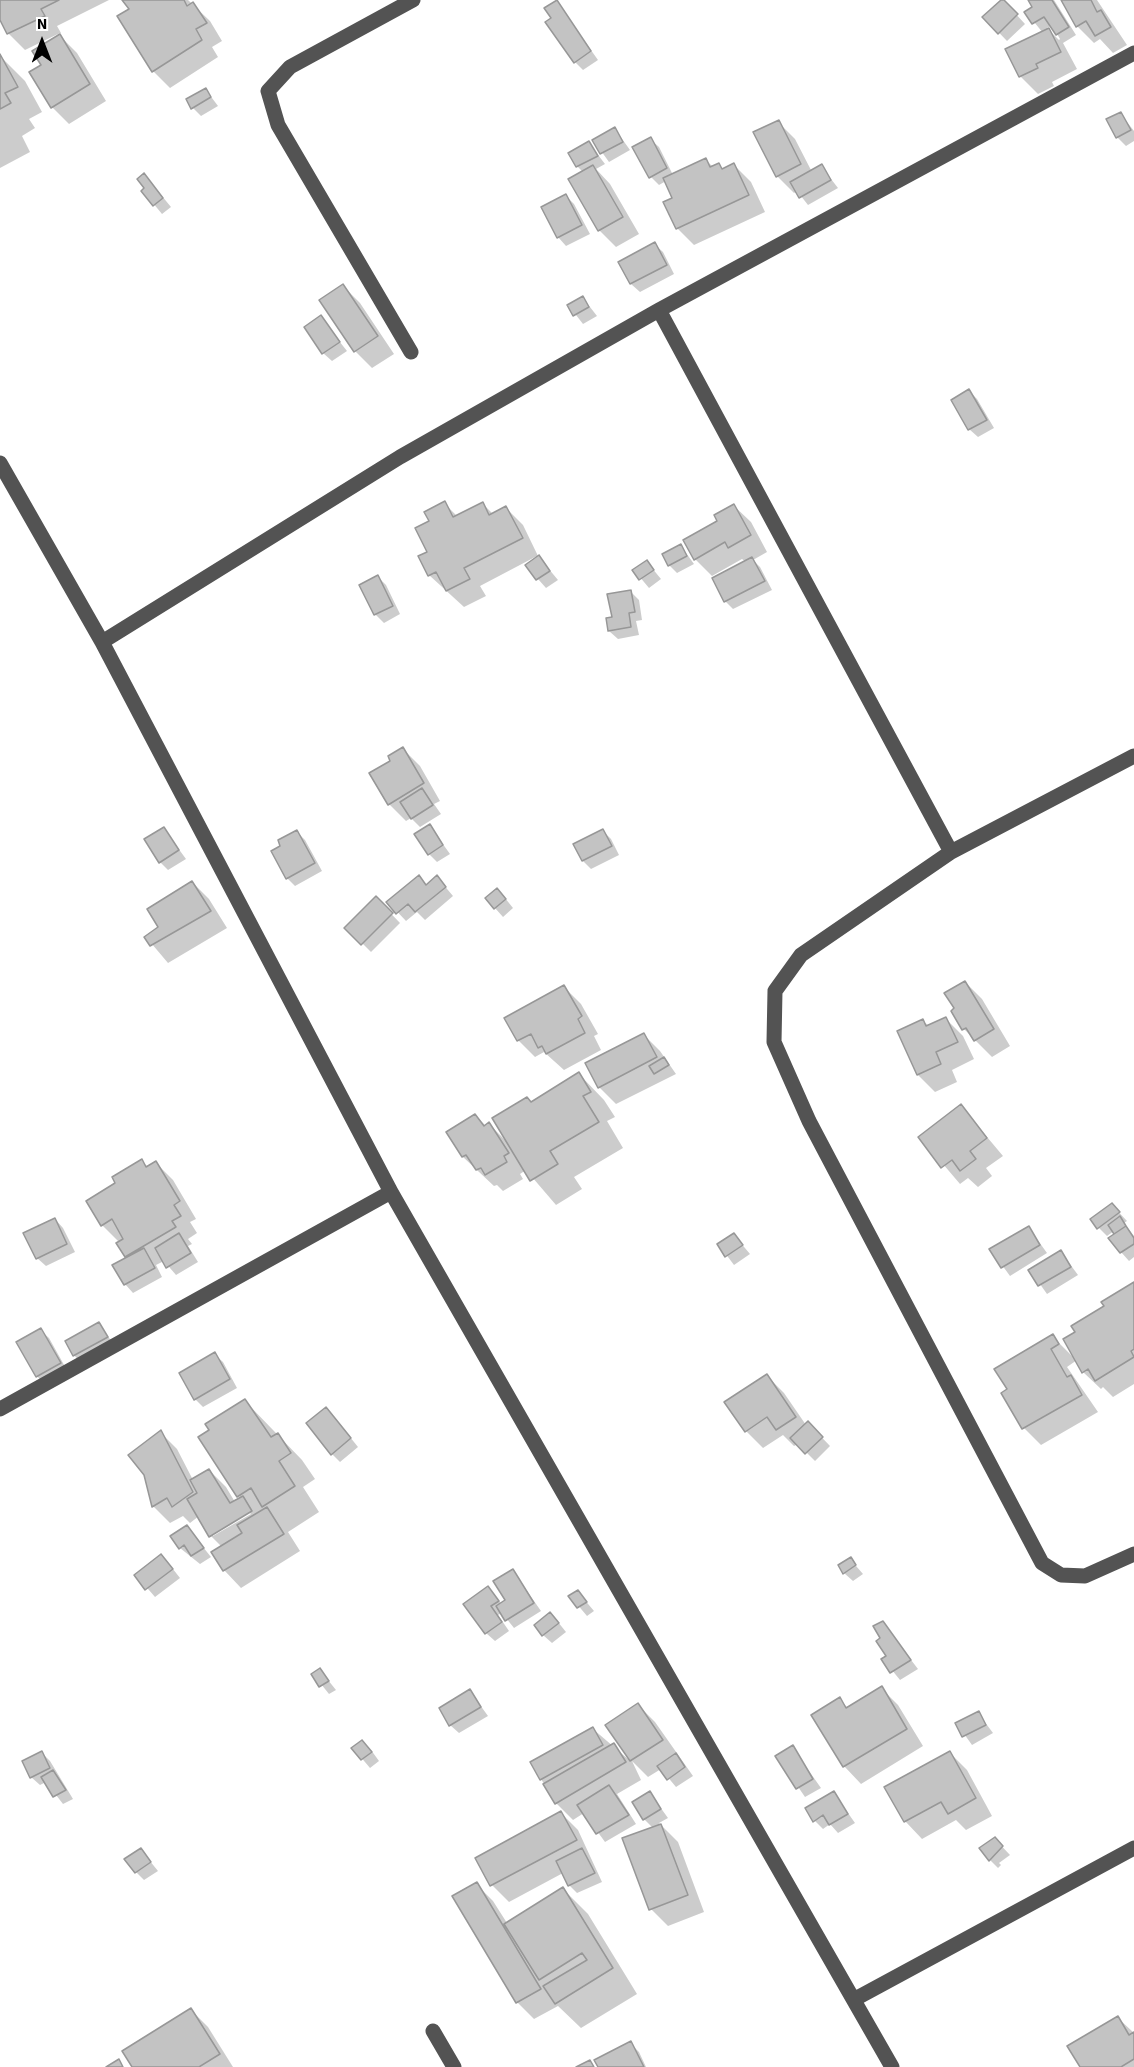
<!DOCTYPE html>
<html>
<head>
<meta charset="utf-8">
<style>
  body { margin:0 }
  #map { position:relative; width:1134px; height:2067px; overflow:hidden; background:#fff; font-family:"Source Sans 3",sans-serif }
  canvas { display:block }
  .north { position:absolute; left:12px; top:12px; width:60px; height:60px; -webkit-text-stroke:4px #fff; paint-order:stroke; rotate:0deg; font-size:16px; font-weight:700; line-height:24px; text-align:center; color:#000 }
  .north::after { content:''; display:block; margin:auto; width:21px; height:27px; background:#000; clip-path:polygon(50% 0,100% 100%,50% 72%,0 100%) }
</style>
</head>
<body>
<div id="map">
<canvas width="1134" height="2067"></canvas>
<div class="north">N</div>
</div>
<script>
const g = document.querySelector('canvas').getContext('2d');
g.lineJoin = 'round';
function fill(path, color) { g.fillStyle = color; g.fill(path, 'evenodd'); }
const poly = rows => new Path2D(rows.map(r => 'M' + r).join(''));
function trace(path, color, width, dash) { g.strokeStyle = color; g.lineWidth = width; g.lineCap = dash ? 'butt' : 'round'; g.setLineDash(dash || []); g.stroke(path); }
const shadow = poly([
  [0,0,109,0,57,26,61,33,58,34,77,53,106,101,69,124,52,107,43,65,58,34,25,50,8,33,0,17],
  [124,0,188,0,210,21,222,41,212,47,218,57,170,88,153,71,131,10],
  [1003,0,1025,24,1007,41,984,17],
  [1029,0,1054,0,1076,35,1063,43,1077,69,1052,82,1054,86,1038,94,1021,77,1008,50,1043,33,1026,12,1034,7],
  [1052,25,1060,39,1059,40,1047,28],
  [1062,0,1097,0,1127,45,1113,53,1100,39,1094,43,1077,26],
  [556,1,598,60,583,70,575,62,553,18],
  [0,56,25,81,42,112,29,119,35,128,22,136,30,152,0,168],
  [206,90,218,106,201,116,193,108],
  [1120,113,1134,131,1134,141,1126,146,1117,137],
  [778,122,795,139,812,172,821,166,838,188,808,205,797,191,794,193,777,176],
  [615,129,630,150,609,162,594,141],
  [650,139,659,147,673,175,706,160,713,167,718,165,723,170,734,165,751,182,765,212,694,245,677,228,674,198,666,181,659,185,651,177],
  [589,143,605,164,596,169,610,184,639,234,616,247,599,230,583,172,577,166],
  [152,184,171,207,162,214,143,191],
  [566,196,574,204,590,234,566,246,558,237],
  [654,244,663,252,674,274,640,292,631,284,620,263],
  [343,286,360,303,394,354,372,368,355,351],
  [583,298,597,316,583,324,569,306],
  [320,317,347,351,332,361,323,353],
  [969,391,977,399,994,428,978,437,969,429,953,401],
  [444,503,458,517,483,504,494,515,506,508,523,525,538,556,558,580,546,588,538,579,528,565,537,556,480,586,486,596,464,607,429,575,431,521],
  [733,505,751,522,767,552,753,560,760,567,772,590,733,609,725,601,746,562,742,559,712,576,695,559],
  [681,546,694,564,677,573,669,565],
  [647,562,661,579,649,588,634,570],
  [378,577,386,585,400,614,384,623,375,614],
  [630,591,639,600,642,620,636,621,639,635,618,639,609,631,613,619],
  [403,749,420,766,440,801,434,804,441,814,420,827,411,818,406,821,389,804,392,761],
  [430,826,450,854,437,862,429,854],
  [164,829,186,859,168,870,160,862],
  [603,831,611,839,619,855,591,869,583,861,575,844],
  [297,832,305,840,322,871,295,886,287,878,282,846],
  [419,877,427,886,437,877,453,896,425,920,417,912,406,921,388,902],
  [192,882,209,899,227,928,168,963,146,937,160,928],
  [376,898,400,923,371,952,347,928],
  [505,898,513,908,503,917,487,899],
  [965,982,982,999,1010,1046,992,1057,964,1029],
  [564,987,581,1004,598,1034,594,1036,601,1050,564,1070,544,1052,535,1057,518,1040],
  [946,1019,963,1036,974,1059,952,1070,957,1082,935,1092,918,1075,899,1032,923,1021,929,1026],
  [643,1034,660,1051,676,1074,616,1104,599,1087],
  [579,1074,604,1100,615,1117,607,1121,623,1148,574,1177,582,1189,556,1205,526,1170,520,1174,523,1179,503,1191,497,1185,494,1186,463,1157,448,1133,475,1115,486,1126,489,1124,509,1144,531,1103],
  [961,1106,1003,1156,986,1168,992,1176,978,1187,968,1178,960,1184,920,1137],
  [142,1161,148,1167,156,1163,173,1180,196,1219,190,1222,197,1233,188,1239,192,1244,188,1246,198,1262,176,1275,164,1261,156,1265,162,1277,133,1293,125,1284,128,1258,120,1243,102,1225,117,1184],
  [1112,1205,1127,1221,1124,1223,1134,1236,1134,1257,1129,1261,1121,1252,1114,1231,1107,1236,1099,1228],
  [55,1219,63,1228,75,1252,46,1266,37,1258],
  [1029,1228,1047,1253,1010,1276,991,1250],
  [734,1235,750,1254,734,1265,719,1245],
  [1061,1252,1078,1275,1047,1294,1030,1270],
  [1134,1284,1134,1384,1113,1397,1103,1387,1101,1389,1083,1372,1077,1360,1067,1367,1098,1412,1041,1445,1024,1428,1003,1393,1009,1390,1052,1336,1074,1358,1077,1333],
  [99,1324,115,1346,82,1364,74,1355],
  [40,1330,49,1338,68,1372,45,1385,37,1376],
  [214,1354,223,1362,237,1388,203,1407,195,1399],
  [767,1376,784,1393,806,1425,808,1423,830,1446,815,1461,798,1444,794,1446,783,1435,763,1448,746,1431],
  [245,1401,302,1460,315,1479,303,1487,319,1512,288,1532,300,1551,241,1588,224,1570,213,1553,222,1547,211,1536,199,1516,190,1523,183,1516,170,1523,153,1506,160,1432,177,1449,193,1480,209,1470,226,1487,235,1502,241,1498,239,1496],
  [249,1512,251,1514,213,1536,213,1533],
  [334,1417,358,1447,340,1462,332,1454],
  [187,1527,211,1557,200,1564,180,1548],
  [850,1559,863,1574,853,1581,844,1573],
  [169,1564,180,1578,155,1597,136,1575],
  [513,1571,541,1611,514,1628,502,1613,498,1615,509,1631,495,1641,486,1633,487,1588,502,1604,507,1601],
  [578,1592,594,1611,587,1616,571,1597],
  [558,1622,566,1632,552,1643,543,1635],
  [882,1622,918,1669,900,1680,883,1659,888,1656],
  [320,1670,336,1690,329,1694,313,1674],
  [881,1688,898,1705,923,1746,861,1784,844,1766,839,1699,848,1708],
  [470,1691,488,1716,459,1733,450,1725],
  [638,1705,655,1722,693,1776,676,1787,661,1769,648,1777,632,1761,641,1780,617,1794,636,1824,605,1842,584,1813,573,1820,556,1803,541,1779,593,1729,628,1759],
  [978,1713,993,1733,972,1745,957,1724],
  [792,1747,821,1788,805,1797,777,1756],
  [354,1749,371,1750,379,1761,370,1768],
  [42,1753,50,1761,73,1799,63,1804,46,1782,40,1785,31,1777],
  [950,1753,967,1770,992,1816,966,1830,956,1820,922,1839,905,1821,886,1788],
  [650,1793,668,1818,659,1823,678,1842,704,1912,668,1926,651,1909,653,1828,644,1819],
  [834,1793,855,1823,838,1833,830,1824,823,1829,815,1821],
  [561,1813,578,1830,602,1882,577,1893,569,1885,563,1873,509,1902,492,1885],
  [995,1839,1010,1855,999,1863,1001,1865,998,1868,990,1860],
  [141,1850,158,1871,144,1880,136,1872],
  [476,1884,493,1901,507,1923,563,1889,588,1914,637,1994,581,2028,558,2006,534,2019,517,2002,454,1897],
  [191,2010,208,2027,233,2067,133,2067],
  [1118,2018,1134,2033,1134,2067,1082,2067],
  [630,2043,639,2052,646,2067,599,2067]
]);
const building = poly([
  [0,0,59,0,41,9,45,16,7,34,0,20,0,0],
  [122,0,184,0,187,6,193,2,207,23,196,29,202,40,152,72,117,16,129,9,122,0],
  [557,0,591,51,574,63,545,22,551,18,544,8,557,0],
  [1001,0,1004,0,1018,14,998,34,982,17,1001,0],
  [1028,0,1052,0,1069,27,1056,35,1044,17,1032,24,1024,12,1032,7,1028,0],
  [1061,0,1091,0,1097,12,1101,10,1111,27,1095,36,1086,21,1076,27,1061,0],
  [1049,28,1061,52,1036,64,1038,68,1019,77,1005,49,1049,28],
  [60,34,90,84,51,108,29,72,41,65,32,51,60,34],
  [0,54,18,87,5,93,11,103,0,109,0,54],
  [206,88,211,97,191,109,186,99,206,88],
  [1121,112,1131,130,1116,138,1106,119,1121,112],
  [779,120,801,164,776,177,753,132,779,120],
  [615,127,623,142,600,154,592,140,615,127],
  [651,137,667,168,649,178,632,147,651,137],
  [589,141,598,156,576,167,568,153,589,141],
  [706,158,710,167,719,163,722,169,734,163,749,195,676,229,663,202,672,198,663,178,706,158],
  [822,164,831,180,799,198,790,182,822,164],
  [593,165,623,217,598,231,568,179,593,165],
  [144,173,163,198,153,206,141,191,144,188,137,179,144,173],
  [566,194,582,225,557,238,541,207,566,194],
  [655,242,667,265,630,284,618,262,655,242],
  [343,284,378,336,354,352,319,300,343,284],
  [583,296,589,307,573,316,567,305,583,296],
  [321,315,340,342,322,354,304,327,321,315],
  [969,389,987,420,968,430,951,400,969,389],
  [445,501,453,517,483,502,489,515,506,506,523,538,464,568,470,579,446,591,436,572,428,576,418,556,427,552,415,528,429,521,424,512,445,501],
  [734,504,751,535,728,548,725,542,694,560,683,540,717,521,714,515,734,504],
  [681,544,687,556,668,566,662,554,681,544],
  [539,555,550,571,536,580,525,565,539,555],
  [752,557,765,581,724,602,712,578,752,557],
  [647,560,654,570,639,580,632,570,647,560],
  [378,575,393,606,374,615,359,585,378,575],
  [631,590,635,612,629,613,631,627,608,631,606,618,612,617,607,594,631,590],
  [403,747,424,783,388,805,369,773,390,761,388,756,403,747],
  [422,788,433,805,411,819,400,802,422,788],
  [430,824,443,845,428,855,414,834,430,824],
  [164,827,179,850,159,863,144,839,164,827],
  [603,829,612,846,582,861,573,844,603,829],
  [297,830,315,863,286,879,271,851,280,846,278,840,297,830],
  [419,875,426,885,437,875,446,887,415,912,408,904,396,914,386,902,419,875],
  [192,881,211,911,150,946,144,937,158,927,147,909,192,881],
  [497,888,506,899,494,909,485,898,497,888],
  [376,896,393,913,361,945,344,928,376,896],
  [965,981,994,1029,974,1041,966,1028,962,1030,951,1011,954,1008,944,993,965,981],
  [564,985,582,1016,578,1019,585,1033,546,1054,542,1046,538,1048,531,1034,517,1041,504,1018,564,985],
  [946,1017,958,1042,936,1052,941,1064,917,1075,897,1031,923,1019,926,1026,946,1017],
  [644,1033,657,1057,598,1088,585,1063,644,1033],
  [664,1057,669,1065,654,1074,649,1066,664,1057],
  [579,1072,591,1092,583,1096,599,1122,550,1151,558,1164,530,1181,492,1118,527,1097,531,1102,579,1072],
  [961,1104,987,1138,970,1151,976,1159,960,1171,952,1160,941,1168,918,1137,961,1104],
  [475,1114,484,1126,489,1122,509,1153,504,1156,507,1162,485,1175,481,1168,476,1170,466,1155,462,1157,446,1132,475,1114],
  [142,1159,146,1167,156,1161,180,1201,174,1205,181,1216,172,1221,176,1227,125,1257,116,1243,123,1239,112,1219,101,1226,86,1201,115,1183,112,1177,142,1159],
  [1112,1203,1120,1212,1097,1229,1090,1219,1112,1203],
  [1120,1216,1126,1226,1114,1234,1108,1225,1120,1216],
  [55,1218,67,1244,36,1259,23,1233,55,1218],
  [1029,1226,1040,1245,1001,1268,989,1249,1029,1226],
  [1126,1226,1134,1238,1134,1244,1120,1253,1108,1238,1126,1226],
  [179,1233,191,1253,166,1268,155,1248,179,1233],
  [734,1233,743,1245,725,1257,717,1244,734,1233],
  [144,1248,155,1268,124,1285,112,1265,144,1248],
  [1061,1250,1071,1267,1038,1286,1028,1270,1061,1250],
  [1134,1282,1134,1349,1131,1351,1134,1357,1095,1381,1088,1369,1082,1373,1063,1339,1075,1332,1071,1326,1104,1306,1101,1302,1134,1282],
  [99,1322,108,1337,73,1356,65,1341,99,1322],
  [41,1328,61,1363,36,1377,16,1342,41,1328],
  [1053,1334,1059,1344,1051,1349,1067,1377,1071,1375,1082,1395,1022,1429,1001,1393,1007,1389,994,1369,1053,1334],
  [215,1352,230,1379,194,1400,179,1373,215,1352],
  [767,1374,796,1417,776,1430,767,1417,745,1432,724,1402,767,1374],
  [245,1399,271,1437,278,1433,291,1453,279,1461,295,1486,262,1507,251,1488,237,1497,198,1437,209,1430,205,1424,245,1399],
  [326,1407,351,1438,331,1455,306,1423,326,1407],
  [808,1421,823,1437,805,1454,790,1438,808,1421],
  [161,1430,193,1492,172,1507,167,1498,152,1507,144,1475,128,1455,161,1430],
  [209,1469,230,1503,243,1496,252,1511,209,1537,187,1499,197,1493,190,1480,209,1469],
  [267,1507,284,1534,223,1571,211,1552,242,1533,237,1525,267,1507],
  [187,1525,204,1548,191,1556,184,1545,179,1549,170,1536,187,1525],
  [161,1554,173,1569,145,1590,134,1575,161,1554],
  [851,1557,856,1565,843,1574,838,1565,851,1557],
  [513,1569,534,1603,505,1621,496,1606,505,1600,493,1581,513,1569],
  [488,1586,499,1601,491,1606,502,1622,485,1634,463,1604,488,1586],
  [578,1590,587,1602,577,1608,568,1596,578,1590],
  [550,1612,559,1623,542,1636,534,1625,550,1612],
  [883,1621,911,1660,890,1673,881,1659,886,1656,876,1641,880,1638,873,1626,883,1621],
  [320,1668,329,1681,319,1687,311,1674,320,1668],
  [882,1686,907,1729,843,1767,811,1715,840,1697,846,1708,882,1686],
  [470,1689,481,1707,449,1726,439,1708,470,1689],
  [638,1703,663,1740,630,1761,605,1725,638,1703],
  [979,1711,986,1725,962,1737,955,1723,979,1711],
  [593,1727,603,1745,540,1780,530,1762,593,1727],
  [362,1740,372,1752,361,1760,351,1748,362,1740],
  [614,1743,626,1762,555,1804,543,1784,614,1743],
  [793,1745,813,1779,796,1789,775,1756,793,1745],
  [42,1751,50,1768,30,1778,22,1761,42,1751],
  [950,1751,976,1798,948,1814,941,1802,904,1822,884,1787,950,1751],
  [676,1753,685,1767,667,1780,657,1766,676,1753],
  [53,1770,66,1790,53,1797,41,1777,53,1770],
  [609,1785,629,1815,596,1834,577,1805,609,1785],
  [650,1791,661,1809,643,1820,632,1802,650,1791],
  [834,1791,848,1814,829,1825,823,1815,813,1822,805,1808,834,1791],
  [561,1811,577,1840,490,1886,475,1858,561,1811],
  [661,1824,688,1895,649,1910,622,1838,661,1824],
  [995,1837,1003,1846,989,1861,979,1848,995,1837],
  [141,1848,151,1862,135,1873,124,1859,141,1848],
  [582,1848,595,1873,568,1886,556,1861,582,1848],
  [477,1882,541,1989,516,2003,452,1896,477,1882],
  [563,1887,613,1968,555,2004,543,1986,587,1960,582,1953,539,1980,504,1924,563,1887],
  [191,2008,220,2054,199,2067,132,2067,122,2051,191,2008],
  [1118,2016,1129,2035,1134,2032,1134,2059,1121,2067,1080,2067,1067,2046,1118,2016],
  [631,2041,644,2067,598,2067,594,2060,631,2041],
  [119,2059,123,2067,106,2067,119,2059],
  [590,2060,594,2067,576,2067,590,2060]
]);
const minor = poly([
  [659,310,951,852],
  [411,352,278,125,268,91,290,67,413,0],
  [0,463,102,642,391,1192,892,2067],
  [102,642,400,457,659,310,1134,53],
  [1134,756,951,852,801,955,775,991,774,1042,809,1121,1042,1563,1061,1575,1085,1576,1134,1554],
  [0,1409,391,1192],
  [855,1999,1134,1848],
  [433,2031,454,2067]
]);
fill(shadow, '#0003');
fill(building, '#c3c3c3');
trace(building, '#979797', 1.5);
trace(minor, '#535353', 15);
</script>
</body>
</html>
